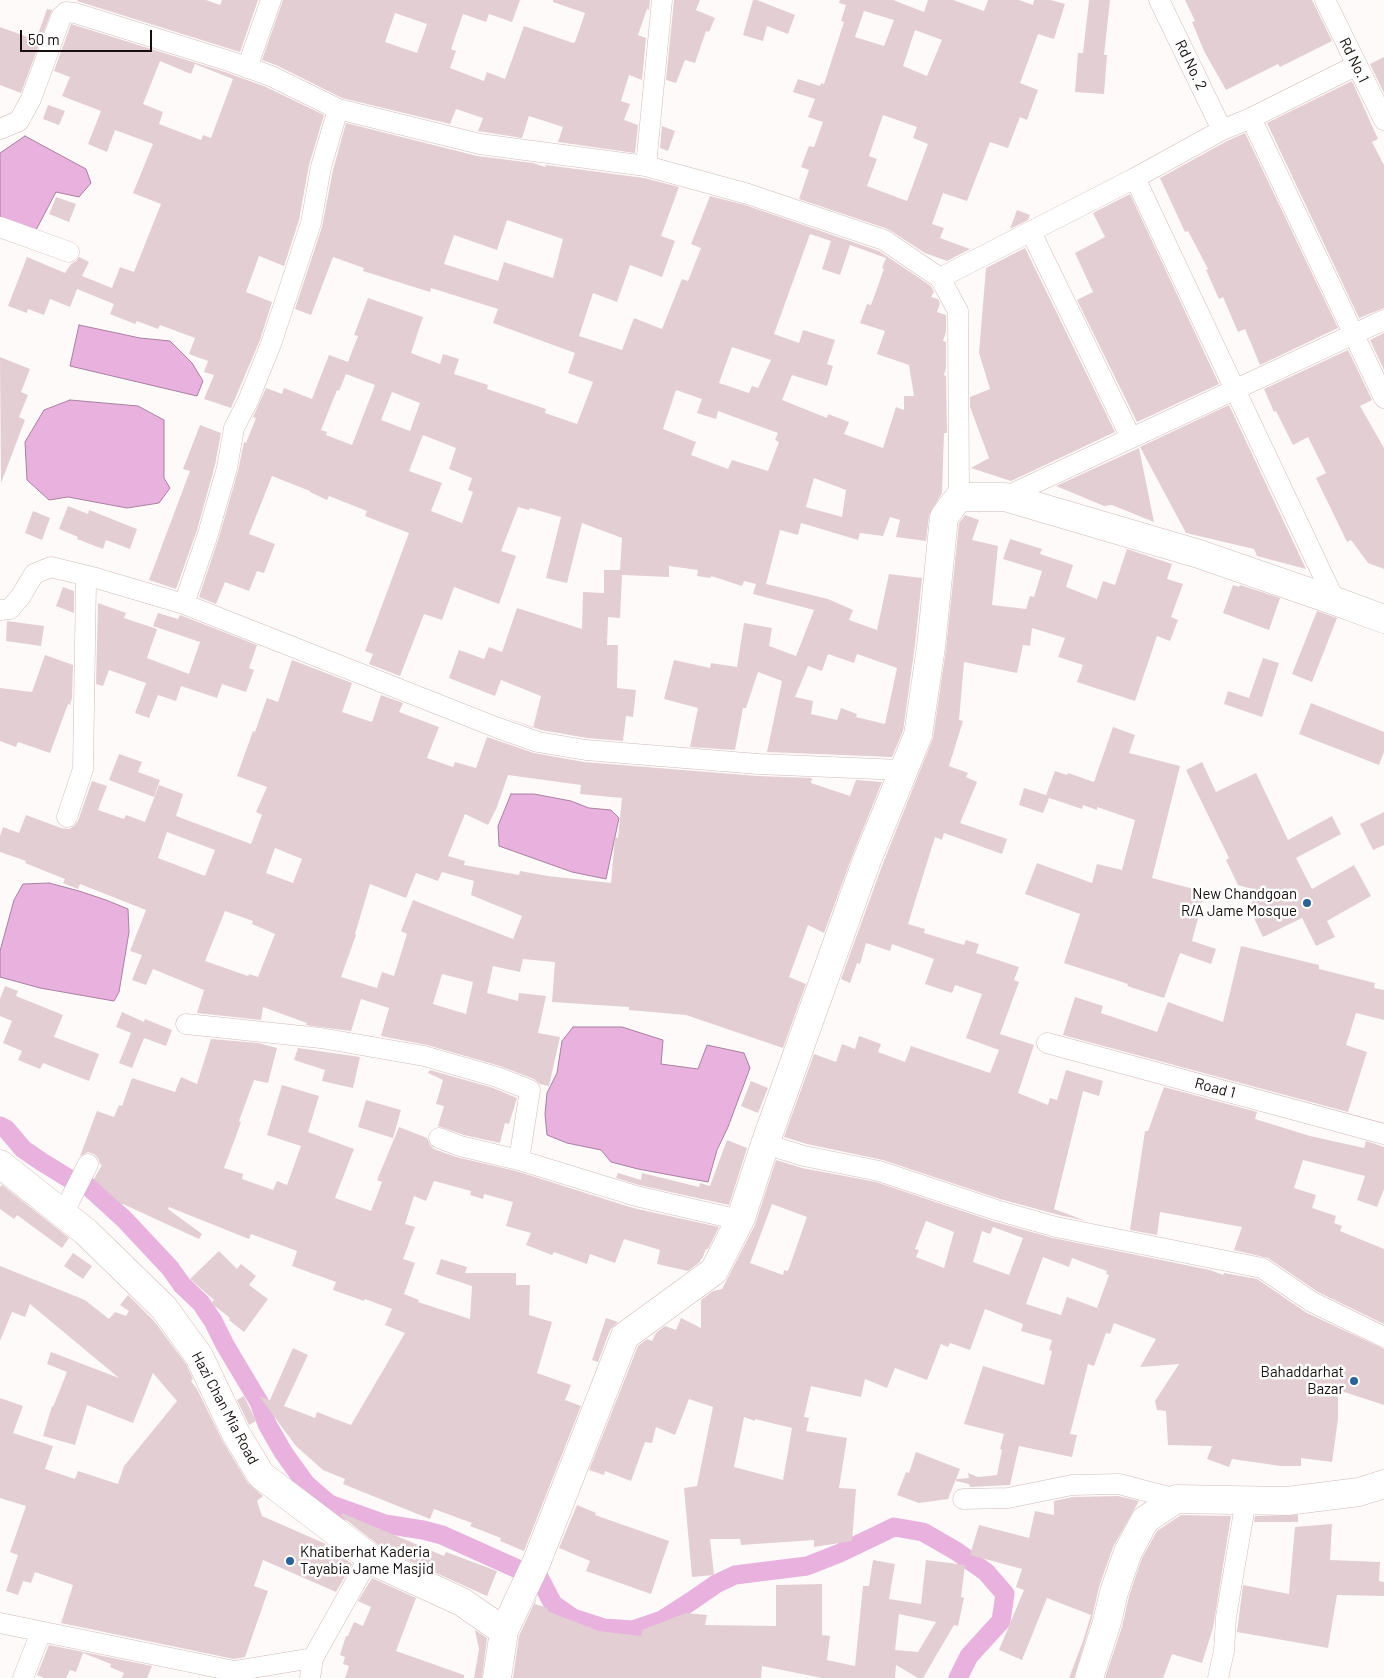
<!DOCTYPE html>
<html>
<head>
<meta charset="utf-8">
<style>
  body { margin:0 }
  #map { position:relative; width:1384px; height:1678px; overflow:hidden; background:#fffafa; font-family:Barlow,sans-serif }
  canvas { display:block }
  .scale { position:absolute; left:20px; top:30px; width:132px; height:22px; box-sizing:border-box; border:2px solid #160f0e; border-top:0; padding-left:6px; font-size:15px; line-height:18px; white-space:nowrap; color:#160f0e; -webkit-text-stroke:4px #fff; paint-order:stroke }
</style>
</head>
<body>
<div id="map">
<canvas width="1384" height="1678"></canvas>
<div class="scale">50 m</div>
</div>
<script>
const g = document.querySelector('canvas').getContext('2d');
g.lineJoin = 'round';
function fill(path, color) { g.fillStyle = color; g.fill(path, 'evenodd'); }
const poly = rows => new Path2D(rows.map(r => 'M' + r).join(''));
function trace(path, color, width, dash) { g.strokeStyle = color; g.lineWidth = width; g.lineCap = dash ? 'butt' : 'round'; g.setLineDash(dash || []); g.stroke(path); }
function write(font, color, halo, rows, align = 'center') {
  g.font = font + ' Barlow,sans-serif'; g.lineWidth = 5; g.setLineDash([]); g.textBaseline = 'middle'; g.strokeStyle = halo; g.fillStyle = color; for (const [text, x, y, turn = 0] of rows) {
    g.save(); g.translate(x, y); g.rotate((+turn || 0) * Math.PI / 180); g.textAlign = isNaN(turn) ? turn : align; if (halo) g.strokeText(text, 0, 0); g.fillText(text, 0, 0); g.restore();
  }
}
const water = poly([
  [25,136,86,169,91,183,79,197,56,192,36,230,0,221,0,153,25,136],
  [79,325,140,338,170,341,192,363,203,381,197,396,70,366,79,325],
  [70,400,138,406,164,420,164,478,170,488,159,503,127,508,68,497,49,500,27,480,25,442,44,410,70,400],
  [511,794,534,794,571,801,589,808,611,810,619,818,606,879,572,872,499,846,498,826,511,794],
  [49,883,79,891,106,900,128,909,129,932,119,992,114,1001,40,988,0,977,0,951,14,900,23,884,49,883],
  [573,1027,622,1027,663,1040,661,1064,698,1069,707,1045,744,1053,750,1068,728,1127,717,1150,708,1182,638,1169,611,1162,601,1150,567,1143,547,1135,545,1114,547,1093,557,1073,562,1041,573,1027]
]);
const canal = poly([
  [0,1126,6,1129,23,1149,42,1162,68,1178,89,1187,124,1219,170,1268,182,1285,201,1303,213,1321,225,1345,259,1402,267,1424,283,1452,306,1484,329,1504,385,1524,423,1530,442,1535,540,1579,553,1604,573,1618,604,1628,633,1630,662,1620,690,1602,716,1584,735,1575,807,1566,840,1553,894,1527,923,1532,956,1551,986,1572,1005,1594,1001,1621,969,1656,958,1678]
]);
const building = poly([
  [78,0,206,0,220,5,222,0,258,0,240,52,77,1],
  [283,0,520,0,512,22,489,14,486,22,463,14,451,49,456,51,450,68,484,81,487,72,505,79,524,26,573,43,575,42,585,13,553,2,553,0,650,0,649,10,647,9,638,35,646,38,642,80,629,75,621,101,630,104,624,120,638,125,635,153,558,142,563,127,529,116,522,138,478,131,483,118,456,109,450,124,342,98,276,65,262,60],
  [395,13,427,24,417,53,385,42],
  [674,0,700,0,696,10,715,18,709,32,706,31,695,63,685,60,676,83,666,80],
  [753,0,757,0,795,15,788,34,767,26,763,41,743,35],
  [840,0,893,0,924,12,928,0,953,0,984,11,988,0,1019,0,1033,5,1034,0,1051,0,1065,4,1054,39,1038,34,1020,83,1038,90,1027,120,1020,117,1008,148,990,142,967,201,943,193,932,224,944,228,940,238,970,249,947,261,925,253,888,229,799,199,809,170,801,167,809,146,814,147,823,122,808,117,815,99,793,92,798,79,820,86,821,83,824,84,844,22,841,21,846,5,839,3],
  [864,11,894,20,884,46,855,37],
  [915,30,942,40,927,76,903,66],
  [883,115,917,127,913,138,928,144,907,201,867,186,877,159,869,156],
  [1089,0,1110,0,1104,55,1107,55,1104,94,1075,92,1078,53,1083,53],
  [1185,0,1312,0,1332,41,1280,67,1278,64,1226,90,1204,51,1192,22,1195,21],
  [47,9,52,10,21,93,0,85,0,27,36,40],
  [71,24,225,72,266,87,324,115,309,165,299,220,284,266,259,256,246,292,272,302,260,340,231,408,204,399,214,375,204,372,208,361,189,354,195,338,160,325,158,329,137,321,135,324,110,314,114,304,77,289,70,307,50,299,44,315,28,309,27,313,8,306,27,257,65,273,71,264,76,261,79,257,89,262,82,276,112,288,120,267,134,272,161,204,133,193,153,144,115,130,107,152,88,144,101,111,62,96,70,77,54,71],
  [160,61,191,74,195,64,233,79,211,138,203,135,201,140,159,124,163,112,143,104],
  [1384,57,1384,93,1370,64],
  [1352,81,1378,139,1372,142,1384,165,1384,308,1359,318,1267,123],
  [48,105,65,111,59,125,43,119],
  [346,123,477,156,533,163,545,167,546,165,644,178,679,187,661,236,675,241,662,277,630,265,617,302,593,293,579,336,622,350,634,318,662,329,682,279,688,281,701,248,691,244,710,196,745,205,879,251,931,286,934,292,931,297,938,299,940,303,937,312,946,315,946,332,943,341,946,342,946,368,944,375,946,376,947,433,944,433,942,493,929,515,926,541,896,537,900,520,890,517,883,536,860,533,858,540,801,523,798,535,780,530,766,584,828,599,853,610,849,620,877,630,889,574,922,578,915,645,903,731,892,757,767,752,782,681,758,672,746,708,743,708,735,750,690,747,698,708,664,699,674,660,710,668,711,663,737,667,744,623,772,628,769,646,796,656,814,610,753,594,756,584,744,581,742,586,711,576,710,578,697,576,698,570,669,566,669,577,622,575,620,618,608,617,607,645,618,645,617,688,636,690,633,717,626,716,623,741,587,738,541,730,496,714,533,728,541,696,501,680,495,696,449,678,459,650,484,659,489,647,502,652,517,608,582,629,583,592,604,593,604,570,620,570,622,538,582,523,567,583,546,578,561,517,530,508,529,510,518,507,501,551,516,556,499,604,454,587,442,620,424,614,400,676,369,664,373,654,365,651,409,533,365,516,367,511,329,496,327,500,310,492,310,491,272,476,249,534,275,544,264,573,257,571,249,591,225,582,216,604,199,597,219,537,238,471,244,442,246,443,256,418,253,417,266,388,282,394,284,388,312,399,329,355,348,362,358,336,354,335,368,298,423,317,411,353,440,364,443,354,459,359,454,374,488,385,487,389,546,409,545,413,577,424,593,382,568,373,575,353,493,323,498,309,431,288,430,292,363,271,364,268,333,257,311,315,295,309,322,227,333,170],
  [507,220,563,239,553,278,504,262,498,281,444,264,454,235,497,250],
  [810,234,831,241,822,269,840,275,850,245,886,258,882,268,884,269,871,305,867,304,860,323,885,331,877,354,909,365,914,396,904,396,904,410,896,407,883,448,844,434,849,422,828,414,827,418,782,400,792,375,827,386,833,366,827,364,835,340,803,330,799,343,774,334],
  [732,347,771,360,758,388,752,386,749,393,719,383],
  [346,374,375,385,352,445,326,435,327,432,321,430,337,390,339,391],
  [676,390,702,399,697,413,716,419,718,411,778,433,775,440,779,442,768,471,732,460,728,469,691,455,696,442,663,429],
  [392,392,420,403,410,431,381,420],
  [423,435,456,448,449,469,472,478,468,490,473,492,462,523,431,511,442,483,409,471],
  [814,478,846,490,842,517,806,507],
  [828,654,854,663,857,654,897,668,885,724,856,717,857,714,841,708,837,720,811,714,813,701,795,697,808,666,822,671],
  [662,126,675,131,668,151,660,148],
  [1245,133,1338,328,1260,365,1245,329,1238,332,1223,297,1219,299,1206,270,1208,269,1188,231,1185,232,1160,178,1227,141],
  [1130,194,1219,384,1137,422,1077,300,1093,292,1075,253,1105,237,1093,213],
  [56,197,76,204,69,222,49,214],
  [1017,210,1030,215,1028,220,1010,229],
  [1025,248,1115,432,1011,481,971,468,989,458,970,407,970,397,990,389,979,353,986,268],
  [1384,333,1384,370,1370,340],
  [1348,350,1372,400,1360,406,1384,448,1384,569,1368,563,1351,540,1347,542,1316,478,1326,473,1308,437,1293,445,1276,411,1274,412,1264,389],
  [0,357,30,369,21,392,28,395,19,417,25,420,1,483],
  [1229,405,1306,569,1257,556,1254,549,1186,533,1140,447],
  [200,425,221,433,215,465,197,530,176,589,149,580,190,471,183,469],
  [1139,448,1154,522,1112,505,1104,506,1056,486],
  [68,506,88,514,89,510,137,529,130,549,106,540,103,549,77,539,78,537,59,529],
  [33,511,50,518,42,540,25,533],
  [965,515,979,520,972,540,998,546,992,605,1026,609,1030,596,1034,597,1042,571,1003,559,1010,539,1042,549,1040,554,1073,565,1066,587,1097,599,1103,581,1115,585,1127,549,1172,564,1167,579,1183,584,1171,617,1178,620,1170,641,1157,636,1135,701,1077,682,1083,665,1058,657,1065,638,1032,628,1030,646,1023,645,1017,673,964,662,959,720,963,721,949,766,968,773,966,777,977,782,960,823,1007,839,1002,854,944,833,942,840,935,837,908,924,925,929,924,933,964,945,966,940,979,944,976,953,1019,967,1014,980,1019,982,1000,1034,1034,1045,1018,1093,1048,1105,1050,1098,1057,1100,1066,1070,1103,1081,1099,1096,1083,1091,1054,1209,1086,1221,1059,1215,1000,1199,883,1160,807,1144,784,1137,814,1054,836,1062,842,1044,855,1049,859,1036,881,1044,878,1052,905,1062,911,1046,990,1073,999,1050,966,1038,982,994,955,985,952,993,925,984,934,959,892,944,890,951,866,943,860,964,857,963,850,983,841,979,882,866,933,738,946,649,959,523],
  [1233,585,1239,587,1240,585,1280,598,1269,630,1223,613],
  [63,587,74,591,74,613,56,606],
  [98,603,126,613,124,618,157,629,147,658,189,674,200,642,153,626,158,613,178,619,180,615,257,645,249,668,254,670,246,692,222,684,217,698,181,686,176,701,158,695,149,718,135,713,146,683,109,670,103,686,96,684],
  [1317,611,1337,618,1312,682,1292,674],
  [7,621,44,626,41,646,6,641],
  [45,655,73,665,72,698,70,705,68,704,50,753,18,742,16,747,0,741,0,688,32,692],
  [1263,658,1279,663,1262,717,1224,704,1228,691,1249,698],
  [292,660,352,683,342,712,372,722,381,695,403,703,399,712,439,727,427,758,453,767,455,762,476,768,487,737,534,753,584,762,757,776,812,778,811,783,850,796,856,780,882,782,853,854,824,933,808,925,789,977,806,984,783,1048,686,1015,629,1010,629,1007,552,1002,555,962,523,959,520,972,493,966,487,993,518,1001,519,993,546,996,538,1033,560,1037,549,1086,540,1084,534,1079,500,1066,427,1045,381,1036,389,1008,361,999,351,1031,306,1025,307,1023,263,1007,261,1020,197,1013,204,990,153,969,146,985,132,980,142,955,130,951,146,910,80,884,78,889,63,883,65,879,25,863,26,861,0,852,0,836,3,827,19,833,26,815,61,828,69,829,74,826,78,821,92,781,107,786,98,810,124,819,126,815,145,822,159,785,183,794,176,816,251,844,262,815,256,812,267,787,237,776,253,731,255,732,267,698,278,702],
  [508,775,581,785,580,794,622,798,618,838,615,837,611,883,548,876,520,871,519,875,464,865,465,861,448,856,465,814,488,825,497,807],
  [167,832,215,850,205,876,158,858],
  [275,848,302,859,293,883,266,873],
  [442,872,474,881,471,895,522,916,513,939,413,900,401,931,407,934,394,976,382,972,377,988,341,977,356,935,355,934,370,884,406,898,416,873,438,881],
  [225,911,253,921,252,924,275,934,258,977,249,974,248,976,205,961],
  [442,974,473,982,466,1014,433,1004],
  [1311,703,1384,732,1384,752,1379,765,1299,734],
  [1113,727,1135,735,1129,753,1180,766,1152,878,1205,892,1192,941,1216,949,1211,964,1180,953,1164,998,1127,986,1128,984,1064,963,1080,914,1025,894,1037,863,1092,883,1097,864,1122,870,1135,820,1097,807,1097,810,1083,805,1082,809,1049,798,1043,813,1019,805,1024,788,1046,795,1055,771,1067,775,1068,773,1094,782],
  [119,754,142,762,138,772,160,780,154,797,109,780],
  [1202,762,1216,792,1256,773,1288,840,1332,816,1341,834,1296,858,1312,889,1354,865,1371,896,1327,921,1335,937,1316,946,1302,918,1263,937,1250,910,1255,890,1238,885,1226,860,1229,858,1186,770],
  [1384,812,1384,845,1373,850,1360,824],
  [1241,946,1319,965,1319,969,1375,983,1374,988,1384,990,1384,1020,1356,1013,1346,1045,1367,1052,1348,1112,1063,1035,1075,997,1103,1006,1101,1013,1157,1032,1168,1002,1223,1022],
  [5,986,18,991,16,996,63,1015,54,1037,99,1054,89,1081,43,1063,40,1069,18,1060,22,1051,3,1043,12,1021,0,1016,0,999],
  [122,1012,144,1022,145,1019,172,1030,166,1046,144,1038,132,1068,119,1063,131,1033,116,1027],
  [211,1039,258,1043,277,1048,268,1083,254,1080,239,1121,241,1122,236,1136,224,1168,243,1174,242,1179,273,1190,277,1181,287,1185,301,1146,267,1135,282,1085,319,1096,308,1132,354,1149,335,1198,371,1211,382,1182,377,1180,399,1127,427,1138,430,1145,434,1149,456,1157,516,1171,633,1208,719,1227,708,1249,706,1249,702,1259,701,1259,700,1262,688,1271,657,1264,660,1250,624,1239,615,1263,590,1254,587,1264,554,1252,552,1255,526,1245,531,1233,506,1226,513,1202,484,1194,483,1199,470,1195,471,1191,434,1181,426,1201,414,1196,405,1224,415,1227,403,1259,415,1263,404,1294,419,1300,418,1302,470,1319,472,1286,436,1274,441,1259,467,1267,465,1273,516,1273,516,1285,530,1285,529,1315,552,1322,537,1373,571,1385,565,1400,581,1406,524,1551,500,1541,501,1538,470,1526,472,1523,434,1509,430,1519,343,1484,345,1479,323,1470,296,1446,259,1396,270,1400,293,1348,308,1355,284,1406,315,1418,317,1412,351,1425,405,1333,385,1325,392,1309,365,1299,364,1301,333,1290,336,1282,292,1266,297,1251,251,1234,249,1239,169,1207,168,1209,202,1234,199,1239,123,1204,122,1205,94,1179,102,1165,100,1164,98,1158,94,1154,88,1152,80,1156,97,1111,114,1117,119,1105,122,1106,132,1078,175,1092,181,1077,197,1084],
  [298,1048,360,1057,353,1088,322,1081,325,1070,294,1060],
  [430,1070,493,1088,517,1098,509,1124,505,1123,500,1143,464,1135,438,1126,444,1106,436,1104,443,1080,428,1073],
  [751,1081,768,1088,758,1113,741,1106],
  [1164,1087,1257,1112,1255,1119,1310,1136,1364,1148,1366,1141,1384,1147,1384,1189,1377,1207,1357,1200,1365,1176,1303,1160,1294,1188,1316,1195,1312,1208,1336,1216,1334,1223,1342,1226,1340,1231,1384,1249,1384,1324,1318,1292,1268,1258,1234,1250,1242,1227,1160,1212,1157,1235,1130,1230,1145,1131,1148,1131],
  [366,1100,401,1110,393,1138,358,1127],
  [727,1140,747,1148,729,1205,639,1185,616,1178,618,1173,641,1180,642,1173,699,1187,700,1183,710,1186],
  [776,1160,802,1168,876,1182,992,1221,1053,1238,1210,1270,1223,1275,1224,1273,1257,1279,1307,1313,1384,1349,1384,1405,1338,1390,1338,1419,1332,1462,1301,1458,1301,1466,1281,1466,1232,1459,1229,1467,1207,1459,1212,1446,1168,1445,1166,1411,1157,1410,1155,1401,1179,1364,1140,1367,1156,1339,1114,1323,1110,1334,1106,1333,1094,1366,1088,1364,1070,1434,1077,1435,1072,1457,1019,1446,1010,1485,970,1487,969,1484,956,1481,956,1479,969,1478,968,1473,978,1477,997,1475,1002,1450,1000,1449,1004,1434,964,1424,983,1366,1044,1385,1052,1351,1049,1350,1052,1340,1021,1331,1023,1324,985,1309,970,1350,950,1343,948,1347,941,1344,927,1380,895,1368,887,1388,865,1379,861,1397,811,1386,804,1417,809,1418,806,1431,847,1438,839,1488,856,1489,852,1541,814,1547,814,1540,741,1545,740,1539,710,1539,714,1575,692,1577,684,1488,697,1486,713,1407,689,1399,675,1435,656,1427,652,1443,645,1442,631,1481,605,1471,604,1475,589,1470,638,1346,647,1339,652,1341,656,1333,665,1326,676,1330,681,1318,701,1328,701,1300,713,1291,722,1289,755,1225],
  [772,1204,807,1217,788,1271,784,1270,783,1275,750,1263],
  [926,1221,954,1232,944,1268,916,1257,919,1250,915,1249],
  [993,1227,1023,1238,1009,1275,973,1262,982,1231,990,1234],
  [1043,1257,1069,1267,1072,1258,1107,1271,1106,1274,1109,1275,1097,1308,1067,1297,1061,1315,1026,1304],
  [744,1417,755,1421,755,1419,792,1428,783,1480,734,1467],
  [2,1185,69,1238,62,1248,17,1215,14,1219,0,1209,0,1187],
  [219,1251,237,1269,241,1264,256,1276,249,1285,268,1299,244,1332,229,1320,230,1318,211,1303,214,1300,190,1279],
  [73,1253,92,1266,83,1279,64,1266],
  [0,1266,85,1300,109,1319,115,1312,126,1316,129,1311,120,1305,128,1295,154,1321,186,1364,193,1379,191,1381,197,1389,222,1440,248,1483,263,1496,257,1501,262,1516,326,1544,352,1564,336,1592,263,1560,254,1586,268,1591,245,1657,234,1659,61,1623,73,1585,35,1572,31,1583,23,1581,18,1595,6,1591,18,1555,10,1552,26,1506,0,1498,0,1398,23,1406,13,1433,53,1446,45,1469,75,1479,78,1471,118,1484,124,1466,177,1401,153,1373,133,1423,87,1405,75,1445,43,1436,52,1406,53,1407,67,1372,47,1364,51,1352,119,1378,30,1304,25,1317,12,1312,0,1341],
  [606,1318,618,1322,610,1330,598,1362,592,1360],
  [244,1396,256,1421,249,1425,237,1400],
  [916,1452,960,1469,948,1499,919,1503,897,1495,906,1472,909,1473],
  [1118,1496,1139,1501,1113,1547,1099,1587,1092,1618,1074,1678,1069,1678,1083,1641,1091,1615,1047,1598,1022,1660,999,1650,1024,1590,1016,1587,1022,1569,970,1555,979,1525,1029,1538,1035,1511,1054,1515,1054,1501,1073,1497],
  [577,1505,596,1513,595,1515,669,1541,651,1594,586,1571,590,1561,559,1548],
  [342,1513,444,1556,446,1552,497,1571,487,1596,385,1550,341,1516],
  [1181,1515,1231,1516,1213,1628,1202,1663,1172,1654,1163,1678,1105,1678,1122,1627,1129,1596,1142,1558,1157,1531],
  [1298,1515,1298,1522,1254,1522,1255,1516],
  [1332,1524,1330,1560,1380,1562,1379,1581,1384,1582,1384,1596,1337,1595,1328,1648,1237,1632,1243,1585,1289,1594,1295,1527],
  [873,1560,895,1564,889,1599,921,1604,926,1560,965,1565,961,1597,964,1598,958,1626,954,1625,923,1678,918,1678,896,1665,895,1678,822,1678,762,1666,761,1678,513,1678,519,1636,537,1597,535,1604,548,1608,547,1611,599,1631,641,1636,642,1630,686,1613,707,1615,705,1625,776,1626,776,1585,822,1584,822,1635,830,1636,827,1660,855,1666,863,1586,869,1586],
  [899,1614,936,1622,918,1652,895,1650],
  [372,1578,416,1598,396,1651,464,1675,464,1678,345,1678,349,1666,343,1664,345,1657,340,1655,346,1636,348,1636,354,1622,363,1626,371,1607,358,1601],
  [475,1630,487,1638,482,1678,474,1678,479,1649],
  [49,1645,152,1666,147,1678,122,1678,124,1673,110,1667,111,1664,83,1653,76,1672,70,1670,66,1678,44,1678,37,1675]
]);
const street = poly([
  [1159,0,1222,130],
  [1325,0,1384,120],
  [247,68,271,0],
  [1251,118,1384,398],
  [0,129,19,121,31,99,61,17,66,12,75,13,229,61,271,76,338,109,480,144,646,166,748,194,884,240,940,278,958,311,959,497],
  [646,166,662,0],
  [1135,178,1335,601],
  [0,227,69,252],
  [1031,232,1131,438],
  [940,278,1135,178,1222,130,1251,118,1357,65],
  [1005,497,1384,320],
  [184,604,208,534,227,468,234,428,248,401,271,344,311,223,321,167,338,109],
  [0,610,10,609,21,596,34,574,51,567,96,578,184,604,498,728,538,742,586,750,758,764,902,770],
  [67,817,83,769,86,582,89,577],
  [186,1024,321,1038,424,1056,497,1077,530,1090,519,1160],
  [1047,1043,1384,1134],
  [439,1138,460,1146,519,1160,636,1196,731,1218,741,1218],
  [765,1144,804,1156,879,1171,996,1210,1056,1227,1262,1268,1312,1302,1384,1337],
  [63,1214,88,1164],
  [963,1499,1008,1498,1072,1485,1119,1484,1176,1499],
  [0,1623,234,1671,313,1658,364,1567,377,1563],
  [23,1678,41,1632],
  [310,1678,313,1658],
  [1218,1678,1224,1651,1226,1617,1246,1500]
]);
const secondary = poly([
  [0,1164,86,1232,164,1308,199,1356,235,1432,261,1475,377,1563,462,1602,504,1631],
  [497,1678,504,1631,537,1561,625,1336,714,1271,741,1218,765,1144,867,860,918,735,931,647,944,517,959,497,1005,497,1199,554,1335,601,1384,619],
  [1089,1678,1107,1622,1114,1592,1128,1552,1145,1520,1176,1499,1287,1501,1359,1492,1384,1484]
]);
const markers = [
  [1307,903,5,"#286299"],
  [1354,1381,5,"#286299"],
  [290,1561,5,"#286299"]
];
const streetNames = [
  ["Rd No.1",1354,60,64],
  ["Rd No. 2",1191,65,64],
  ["Road 1",1215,1088,15],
  ["Hazi Chan Mia Road",225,1408,62]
];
const poiNames = [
  ["New Chandgoan",1297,894],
  ["R/A Jame Mosque",1297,911],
  ["Bahaddarhat",1344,1372],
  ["Bazar",1344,1389],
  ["Khatiberhat Kaderia",300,1552,"left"],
  ["Tayabia Jame Masjid",300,1569,"left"]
];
fill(water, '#e8b1de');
trace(water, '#a980a0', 1);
trace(canal, '#e8b1de', 19);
fill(building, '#e3ced4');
trace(street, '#d0bbb8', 21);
trace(secondary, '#d0bbb8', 29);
trace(street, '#fff', 20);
trace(secondary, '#fff', 28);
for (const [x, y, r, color] of markers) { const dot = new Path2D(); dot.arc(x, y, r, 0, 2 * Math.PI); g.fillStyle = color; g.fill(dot); trace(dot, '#fff', 2); }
write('15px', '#160f0e', '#fff', streetNames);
write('15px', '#160f0e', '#fff', poiNames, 'right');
</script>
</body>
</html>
